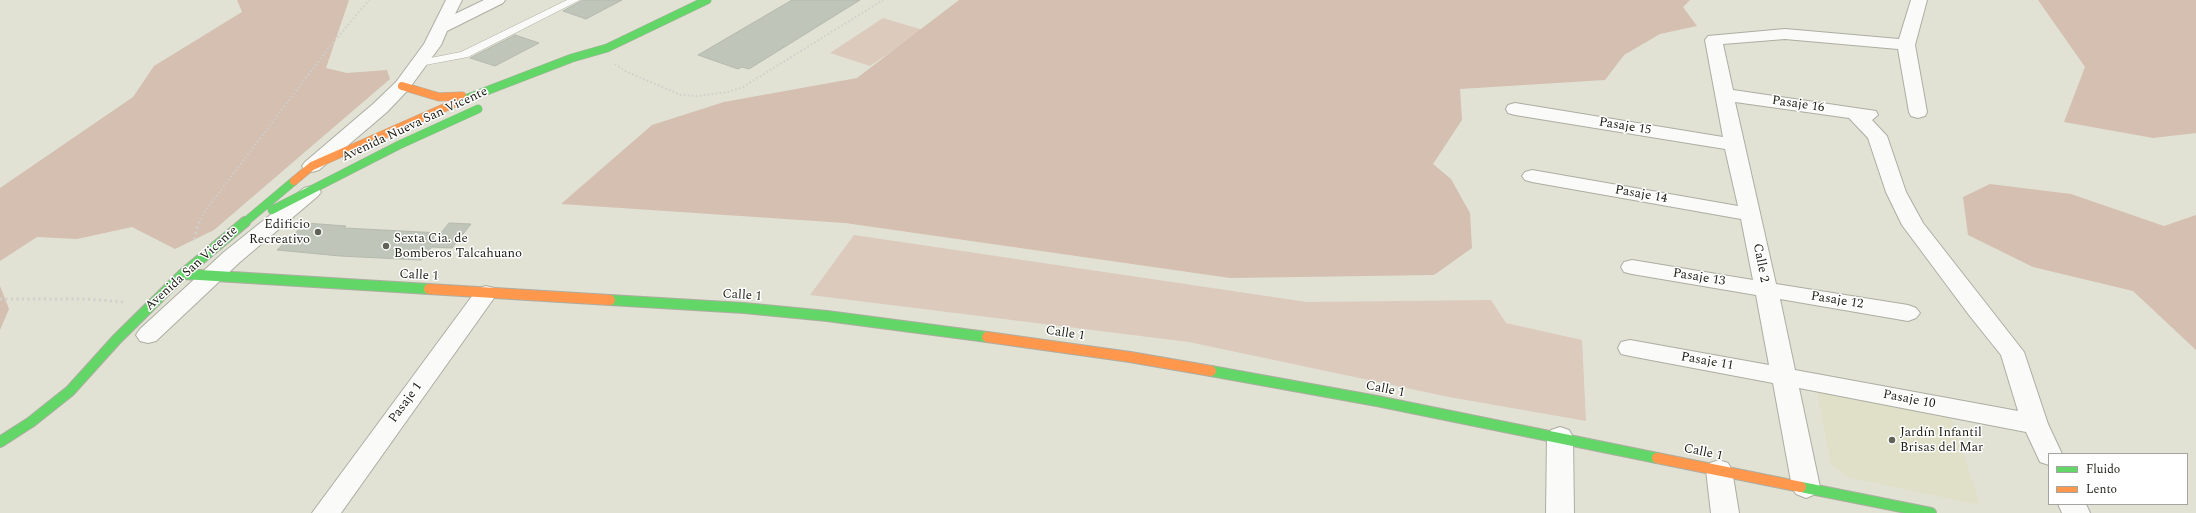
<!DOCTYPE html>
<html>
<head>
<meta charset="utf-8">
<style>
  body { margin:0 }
  #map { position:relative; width:2196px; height:513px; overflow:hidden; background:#e1e2d4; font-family:Spectral,serif }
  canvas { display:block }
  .legend { position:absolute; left:2048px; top:453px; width:140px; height:52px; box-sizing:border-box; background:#fff; border:1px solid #a4a5a1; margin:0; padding:5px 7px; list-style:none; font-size:12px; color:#1c1d13 }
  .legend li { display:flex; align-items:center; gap:8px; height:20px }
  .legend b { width:20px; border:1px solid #a4a5a1 }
</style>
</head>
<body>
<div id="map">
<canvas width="2196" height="513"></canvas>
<ul class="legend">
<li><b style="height:5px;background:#63d668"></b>Fluido</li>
<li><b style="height:5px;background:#ff974d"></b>Lento</li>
</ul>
</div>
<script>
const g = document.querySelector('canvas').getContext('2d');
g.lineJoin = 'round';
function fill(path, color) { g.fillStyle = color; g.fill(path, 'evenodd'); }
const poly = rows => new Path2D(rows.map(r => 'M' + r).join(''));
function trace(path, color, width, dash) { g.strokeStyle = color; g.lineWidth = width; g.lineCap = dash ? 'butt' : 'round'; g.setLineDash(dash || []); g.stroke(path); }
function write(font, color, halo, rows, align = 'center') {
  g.font = font + ' Spectral,serif'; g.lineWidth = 3; g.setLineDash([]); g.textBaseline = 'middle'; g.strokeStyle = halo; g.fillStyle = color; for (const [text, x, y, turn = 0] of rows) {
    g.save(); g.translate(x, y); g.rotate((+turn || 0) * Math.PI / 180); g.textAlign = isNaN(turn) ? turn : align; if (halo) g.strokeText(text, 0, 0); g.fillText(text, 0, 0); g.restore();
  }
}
const built = poly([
  [1817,391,1951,416,1980,505,1847,477,1831,464]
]);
const green = poly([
  [883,18,923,30,870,66,830,53],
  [854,235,1307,302,1491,300,1506,323,1582,340,1586,421,1449,397,1189,342,810,295]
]);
const forest = poly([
  [237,0,349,0,326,68,347,73,387,70,390,79,214,230,175,249,132,227,77,239,37,237,0,261,0,188,133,97,154,66,242,12],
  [959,0,1690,0,1683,7,1697,26,1660,34,1624,55,1605,80,1460,89,1462,120,1433,164,1451,179,1470,213,1472,248,1434,275,1230,278,845,223,561,204,652,125,724,102,857,78],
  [2038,0,2196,0,2196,133,2153,138,2064,122,2085,67],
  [1990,184,2071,194,2164,226,2196,215,2196,350,2133,291,2033,267,1968,235,1963,197],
  [0,286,9,309,0,330]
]);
const building = poly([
  [583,0,622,0,586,19,563,11,583,0],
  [792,0,860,0,749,69,742,67,738,69,698,55,792,0],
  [515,35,539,43,495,66,470,58,515,35],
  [306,223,346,226,344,228,441,233,449,223,471,224,452,248,432,247,421,260,340,256,277,250,306,223]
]);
const pathFar1 = poly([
  [615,64,627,72,681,95,697,96,728,92,743,87,883,0],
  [199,223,205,211,328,49,369,0]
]);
const path = poly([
  [194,239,199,222],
  [0,299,88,299,123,302]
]);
const lane = poly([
  [567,0,580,0,468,57,420,66,415,63,420,60,461,52,567,0]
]);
const street = poly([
  [446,0,462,0,455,14,484,0,505,0,503,3,447,31,441,45,408,90,387,112,319,170,312,172,305,170,302,166,305,162,373,104,396,82,424,44,446,0],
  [1911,0,1927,0,1915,45,1927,112,1925,116,1918,118,1911,116,1909,112,1898,49,1785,39,1723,44,1733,90,1876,111,1878,115,1872,120,1887,136,1906,192,1923,223,2024,352,2048,424,2062,454,2049,454,2049,465,2040,462,2026,432,1799,388,1820,487,1816,494,1806,498,1796,494,1792,487,1773,383,1630,356,1621,354,1618,348,1621,342,1630,340,1769,365,1756,295,1632,274,1624,272,1621,267,1624,262,1632,260,1753,280,1741,219,1532,182,1525,180,1522,176,1525,172,1532,170,1738,206,1725,149,1515,115,1508,113,1506,109,1508,105,1515,103,1723,137,1705,40,1708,36,1785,29,1899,39,1911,0],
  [1735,102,1849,118,1868,138,1886,192,1902,225,1969,315,2001,355,2018,411,1795,370,1780,299,1908,321,1916,318,1920,313,1916,308,1908,305,1776,284,1735,102],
  [311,186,318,188,321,192,318,196,240,262,156,341,148,343,140,341,136,335,140,329,224,252,304,188,311,186],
  [486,286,494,288,497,293,494,298,341,513,312,513,478,288,486,286],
  [1560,427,1569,430,1573,437,1574,513,1546,513,1547,437,1551,430,1560,427],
  [1719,460,1728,463,1732,470,1739,513,1711,513,1706,470,1710,463,1719,460],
  [2058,504,2086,504,2090,513,2062,513,2058,504]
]);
const fastFar1 = poly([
  [455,103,572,58,607,48,707,0],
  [272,210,399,145,478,109],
  [244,223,294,181]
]);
const fast = poly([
  [183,274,429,289],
  [610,300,744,308,827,316,987,337],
  [1211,371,1377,401,1657,458],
  [0,442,31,422,70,391,117,339,183,274,245,222],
  [1801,487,1931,513]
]);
const slowFar1 = poly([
  [402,86,439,97,462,96],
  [294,181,312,166,455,103]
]);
const slow = poly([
  [429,289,610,300],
  [987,337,1130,357,1211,371],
  [1657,458,1801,487]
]);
const markers = [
  [318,232,4,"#616257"],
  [386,246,4,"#616257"],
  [1892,440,4,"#616257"]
];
const streetNames = [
  ["Pasaje 16",1798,105,8],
  ["Avenida Nueva San Vicente",415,125,-25],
  ["Pasaje 15",1625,127,9],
  ["Pasaje 14",1641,195,10],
  ["Calle 2",1760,263,79],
  ["Avenida San Vicente",192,269,-42],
  ["Calle 1",419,276,3],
  ["Pasaje 13",1699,278,9],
  ["Calle 1",742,296,4],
  ["Pasaje 12",1837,301,9],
  ["Calle 1",1065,334,9],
  ["Pasaje 11",1707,362,10],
  ["Calle 1",1385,390,11],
  ["Pasaje 10",1909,400,11],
  ["Pasaje 1",406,403,-54],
  ["Calle 1",1703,453,12]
];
const poiNames = [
  ["Edificio",310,225,"right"],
  ["Recreativo",310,240,"right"],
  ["Sexta Cia. de",394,239],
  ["Bomberos Talcahuano",394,254],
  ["Jardín Infantil",1900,433],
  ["Brisas del Mar",1900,448]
];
fill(built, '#dfe0c7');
fill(green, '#dccabd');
fill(forest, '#d4bfb1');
fill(building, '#bfc5b9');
trace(building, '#b5b9af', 1);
trace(lane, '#adada2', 1);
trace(street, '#adada2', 2);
trace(fastFar1, '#adada2', 9);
trace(fast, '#adada2', 12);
trace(slowFar1, '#adada2', 9);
trace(slow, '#adada2', 12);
trace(pathFar1, '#cfcfcb', 2, [1.5, 2.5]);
trace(path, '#cfcfcb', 3, [2, 3.5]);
fill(lane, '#fafbf9');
fill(street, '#fafbf9');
trace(fastFar1, '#63d668', 8);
trace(fast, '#63d668', 10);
trace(slowFar1, '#ff974d', 8);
trace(slow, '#ff974d', 10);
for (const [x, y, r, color] of markers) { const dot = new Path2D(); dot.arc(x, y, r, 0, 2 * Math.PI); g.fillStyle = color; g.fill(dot); trace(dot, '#fff', 1.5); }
write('13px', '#1c1d13', '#fff', streetNames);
write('13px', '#1c1d13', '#fff', poiNames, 'left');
</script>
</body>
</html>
